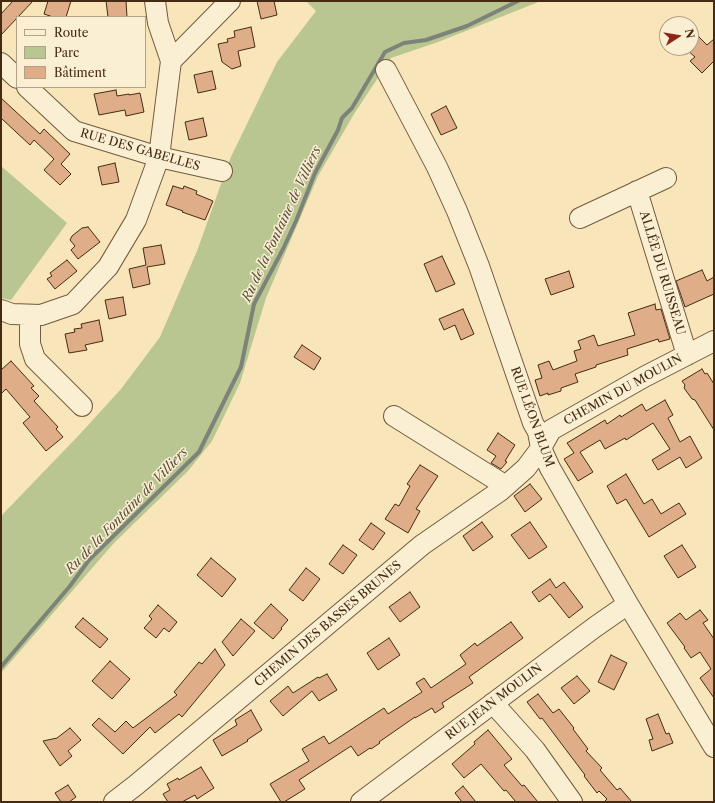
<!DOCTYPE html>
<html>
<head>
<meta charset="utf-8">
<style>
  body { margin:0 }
  #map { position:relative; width:715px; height:803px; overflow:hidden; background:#f8e6ba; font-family:"Libre Caslon Text",serif }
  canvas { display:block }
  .frame { position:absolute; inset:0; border:2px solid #452b14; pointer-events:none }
  .legend { position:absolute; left:16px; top:16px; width:130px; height:72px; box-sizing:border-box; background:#faefd2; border:1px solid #b2a186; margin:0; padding:5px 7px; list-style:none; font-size:12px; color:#452b14 }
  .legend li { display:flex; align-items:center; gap:8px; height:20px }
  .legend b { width:20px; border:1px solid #b2a186 }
  .north { position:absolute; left:659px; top:16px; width:40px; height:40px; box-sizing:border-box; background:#faefd2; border:1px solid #b2a186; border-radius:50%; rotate:78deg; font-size:11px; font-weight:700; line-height:16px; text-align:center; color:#452b14 }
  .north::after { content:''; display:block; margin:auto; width:14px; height:18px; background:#8f2418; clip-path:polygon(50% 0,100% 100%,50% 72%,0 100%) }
</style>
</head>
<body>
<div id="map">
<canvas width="715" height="803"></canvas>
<div class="frame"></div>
<ul class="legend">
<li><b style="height:5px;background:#faefd2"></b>Route</li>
<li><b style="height:11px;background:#b9c692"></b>Parc</li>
<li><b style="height:11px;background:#dfae88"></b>Bâtiment</li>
</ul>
<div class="north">N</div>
</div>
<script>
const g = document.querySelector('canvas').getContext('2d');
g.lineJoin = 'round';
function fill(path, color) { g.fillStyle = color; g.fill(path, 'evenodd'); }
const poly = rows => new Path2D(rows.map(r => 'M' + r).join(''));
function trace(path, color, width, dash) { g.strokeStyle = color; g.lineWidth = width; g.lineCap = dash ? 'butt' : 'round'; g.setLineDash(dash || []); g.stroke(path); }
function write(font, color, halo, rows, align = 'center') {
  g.font = font + ' "Libre Caslon Text",serif'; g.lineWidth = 3; g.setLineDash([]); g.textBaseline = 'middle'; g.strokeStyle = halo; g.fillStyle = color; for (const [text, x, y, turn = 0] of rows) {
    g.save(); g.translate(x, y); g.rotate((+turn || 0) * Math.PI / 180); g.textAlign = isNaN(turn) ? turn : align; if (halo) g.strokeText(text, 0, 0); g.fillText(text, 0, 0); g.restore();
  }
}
const green = poly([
  [306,1,541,1,438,42,391,58,354,114,318,176,266,298,240,383,212,441,188,471,114,543,1,673,1,516,80,434,121,389,160,337,197,251,230,159,277,62,316,11],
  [1,166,67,223,11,300,1,298]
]);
const stream = poly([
  [1,667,70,586,89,560,199,452,241,367,254,304,283,249,296,221,315,173,338,130,342,118,352,108,385,52,404,43,426,40,467,26,518,1]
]);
const building = poly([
  [13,1,33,1,18,17,17,17,17,18,1,35,1,14,13,1],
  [48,1,71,1,66,17,53,17,44,14,48,1],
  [106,1,126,1,127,17,108,17,106,1],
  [257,1,274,1,277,15,261,19,257,1],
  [251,27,255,47,238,51,241,66,232,69,222,62,218,44,228,42,227,39,235,37,234,31,251,27],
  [699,37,707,45,714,39,714,61,702,73,690,61,695,57,687,50,689,48,691,48,691,45,699,37],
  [212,71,216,89,198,93,194,75,212,71],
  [116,90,117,96,129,94,129,95,140,93,144,112,126,116,125,110,99,115,94,94,116,90],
  [1,98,40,134,44,129,70,154,61,164,71,174,60,185,44,170,54,159,34,140,30,145,1,118,1,98],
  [446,106,457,128,441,135,431,114,446,106],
  [203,118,207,136,189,140,185,122,203,118],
  [115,163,119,182,102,185,98,167,115,163],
  [173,186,183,189,184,186,197,191,196,194,213,201,205,220,182,212,183,211,166,205,173,186],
  [88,227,100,242,78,259,71,250,75,246,70,240,72,236,82,228,88,227],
  [161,245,165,264,147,267,150,284,133,288,129,269,146,265,143,248,161,245],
  [442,256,455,284,436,292,424,264,442,256],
  [67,260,77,271,55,289,47,279,52,276,50,273,67,260],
  [702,270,707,281,714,277,714,294,685,307,676,281,702,270],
  [569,271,574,287,551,295,545,279,569,271],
  [123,297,126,315,109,319,105,300,123,297],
  [655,304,656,310,661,309,670,339,659,342,658,339,627,349,628,355,596,365,596,367,575,374,578,382,561,388,561,391,548,395,548,393,540,396,535,380,542,378,538,365,549,361,553,370,577,361,574,351,581,349,578,341,594,335,598,346,635,335,628,313,655,304],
  [463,309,474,334,461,340,455,325,444,330,439,319,463,309],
  [99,320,103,341,85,345,87,350,69,353,65,334,75,332,74,329,82,328,81,324,99,320],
  [302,345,321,358,314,370,294,357,302,345],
  [11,361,34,386,31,388,39,396,34,401,58,427,56,429,63,437,46,451,23,423,30,417,6,389,1,394,1,370,11,361],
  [702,369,705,374,707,373,714,384,714,430,695,400,692,399,684,388,685,385,682,381,702,369],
  [665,400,673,415,668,418,680,442,690,436,702,458,686,468,680,457,658,470,652,460,670,449,653,423,626,440,625,438,605,449,600,440,580,452,593,472,578,481,564,459,574,453,567,443,605,420,607,424,620,415,621,417,642,404,646,411,665,400],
  [498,433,515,445,505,461,507,462,501,469,491,463,496,456,487,450,498,433],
  [420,465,438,476,416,509,420,511,408,533,385,519,395,504,399,506,410,486,407,484,420,465],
  [626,474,644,504,652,499,661,514,679,503,686,514,649,537,626,499,617,504,607,486,626,474],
  [530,484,542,499,525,512,514,496,530,484],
  [482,522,493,537,473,551,463,536,482,522],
  [530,522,547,547,529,559,511,535,530,522],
  [371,523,385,533,373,550,359,540,371,523],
  [343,545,357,555,343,574,329,564,343,545],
  [682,545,696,567,678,578,664,556,682,545],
  [211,558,236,579,222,597,197,575,211,558],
  [306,568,320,579,303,601,289,590,306,568],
  [550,579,556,588,564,582,583,607,569,618,550,594,539,602,532,592,550,579],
  [410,592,420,607,400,622,389,607,410,592],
  [271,604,288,620,281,628,282,629,273,639,254,623,271,604],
  [158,605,177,622,169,632,164,628,156,638,144,628,152,619,149,616,158,605],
  [700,610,708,620,703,623,714,639,714,698,700,678,711,669,700,652,691,658,684,648,685,647,667,623,680,613,686,620,700,610],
  [83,618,108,639,100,648,75,627,83,618],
  [241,619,255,631,233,656,222,642,241,619],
  [511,622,523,638,469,677,473,683,442,703,444,707,435,713,432,708,415,718,415,717,379,742,380,743,371,749,370,748,358,756,351,746,299,780,305,789,284,802,281,802,270,784,309,761,302,749,324,736,329,744,384,708,388,714,422,692,416,683,424,678,431,688,466,664,460,655,475,643,477,646,511,622],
  [389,638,400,655,378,670,367,653,389,638],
  [215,649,225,665,182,717,179,714,155,733,150,727,123,754,92,725,99,718,115,732,126,721,133,728,177,695,174,692,199,662,202,664,215,649],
  [611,655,627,663,614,690,598,682,611,655],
  [110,661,130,679,112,699,92,681,110,661],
  [327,674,337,690,319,701,312,691,283,716,270,701,288,686,293,693,318,677,319,678,327,674],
  [577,676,590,691,574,704,561,688,577,676],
  [538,694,553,713,559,709,574,728,573,729,588,749,586,751,602,768,600,770,617,790,620,788,632,802,604,802,607,799,599,791,597,793,584,776,585,775,542,718,540,719,527,702,538,694],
  [251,710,262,730,247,740,248,741,222,756,213,740,237,725,235,720,251,710],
  [658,714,666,734,669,733,673,743,652,751,649,740,653,739,646,719,658,714],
  [70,728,81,740,68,751,72,756,60,766,43,741,57,738,70,728],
  [488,730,512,759,504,765,522,786,524,785,538,802,516,802,506,790,504,791,481,764,464,778,452,764,475,744,474,742,488,730],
  [201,767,214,788,197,799,195,795,182,802,168,802,163,794,170,790,167,784,178,778,179,780,201,767],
  [68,785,76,797,69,802,61,802,55,793,68,785],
  [463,786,476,802,462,802,455,793,463,786]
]);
const minor = poly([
  [171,61,230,1],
  [1,63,17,78],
  [386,70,437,167,457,211,479,266,533,423,538,432,541,448,550,468,628,604,714,747],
  [27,87,74,131,159,157,222,171],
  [637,191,687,355],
  [580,218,666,178],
  [1,310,12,314,41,315,73,304,108,267,136,220,159,157,171,61,158,23,155,1],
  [30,315,30,344,35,359,82,406],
  [394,416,506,486],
  [493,703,535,750,572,802],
  [114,802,136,785,422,545,500,491,526,468,541,448,551,430,644,377,714,341],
  [361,802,595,627,628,604]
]);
const streetNames = [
  ["RUE DES GABELLES",140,150,16],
  ["ALLÉE DU RUISSEAU",662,273,73],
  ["CHEMIN DU MOULIN",623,390,-29],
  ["RUE LÉON BLUM",532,417,70],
  ["CHEMIN DES BASSES BRUNES",328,624,-40],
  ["RUE JEAN MOULIN",494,702,-37]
];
const waterNames = [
  ["Ru de la Fontaine de Villiers",282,224,-65],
  ["Ru de la Fontaine de Villiers",127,511,-46]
];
fill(green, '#b9c692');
trace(stream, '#7d8378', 4);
fill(building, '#dfae88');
trace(building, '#452b14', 1);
trace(minor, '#725a3e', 22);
trace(minor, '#faefd2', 20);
write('12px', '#452b14', '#faefd2', streetNames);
write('italic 13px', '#5c503e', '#faefd2', waterNames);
</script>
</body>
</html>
